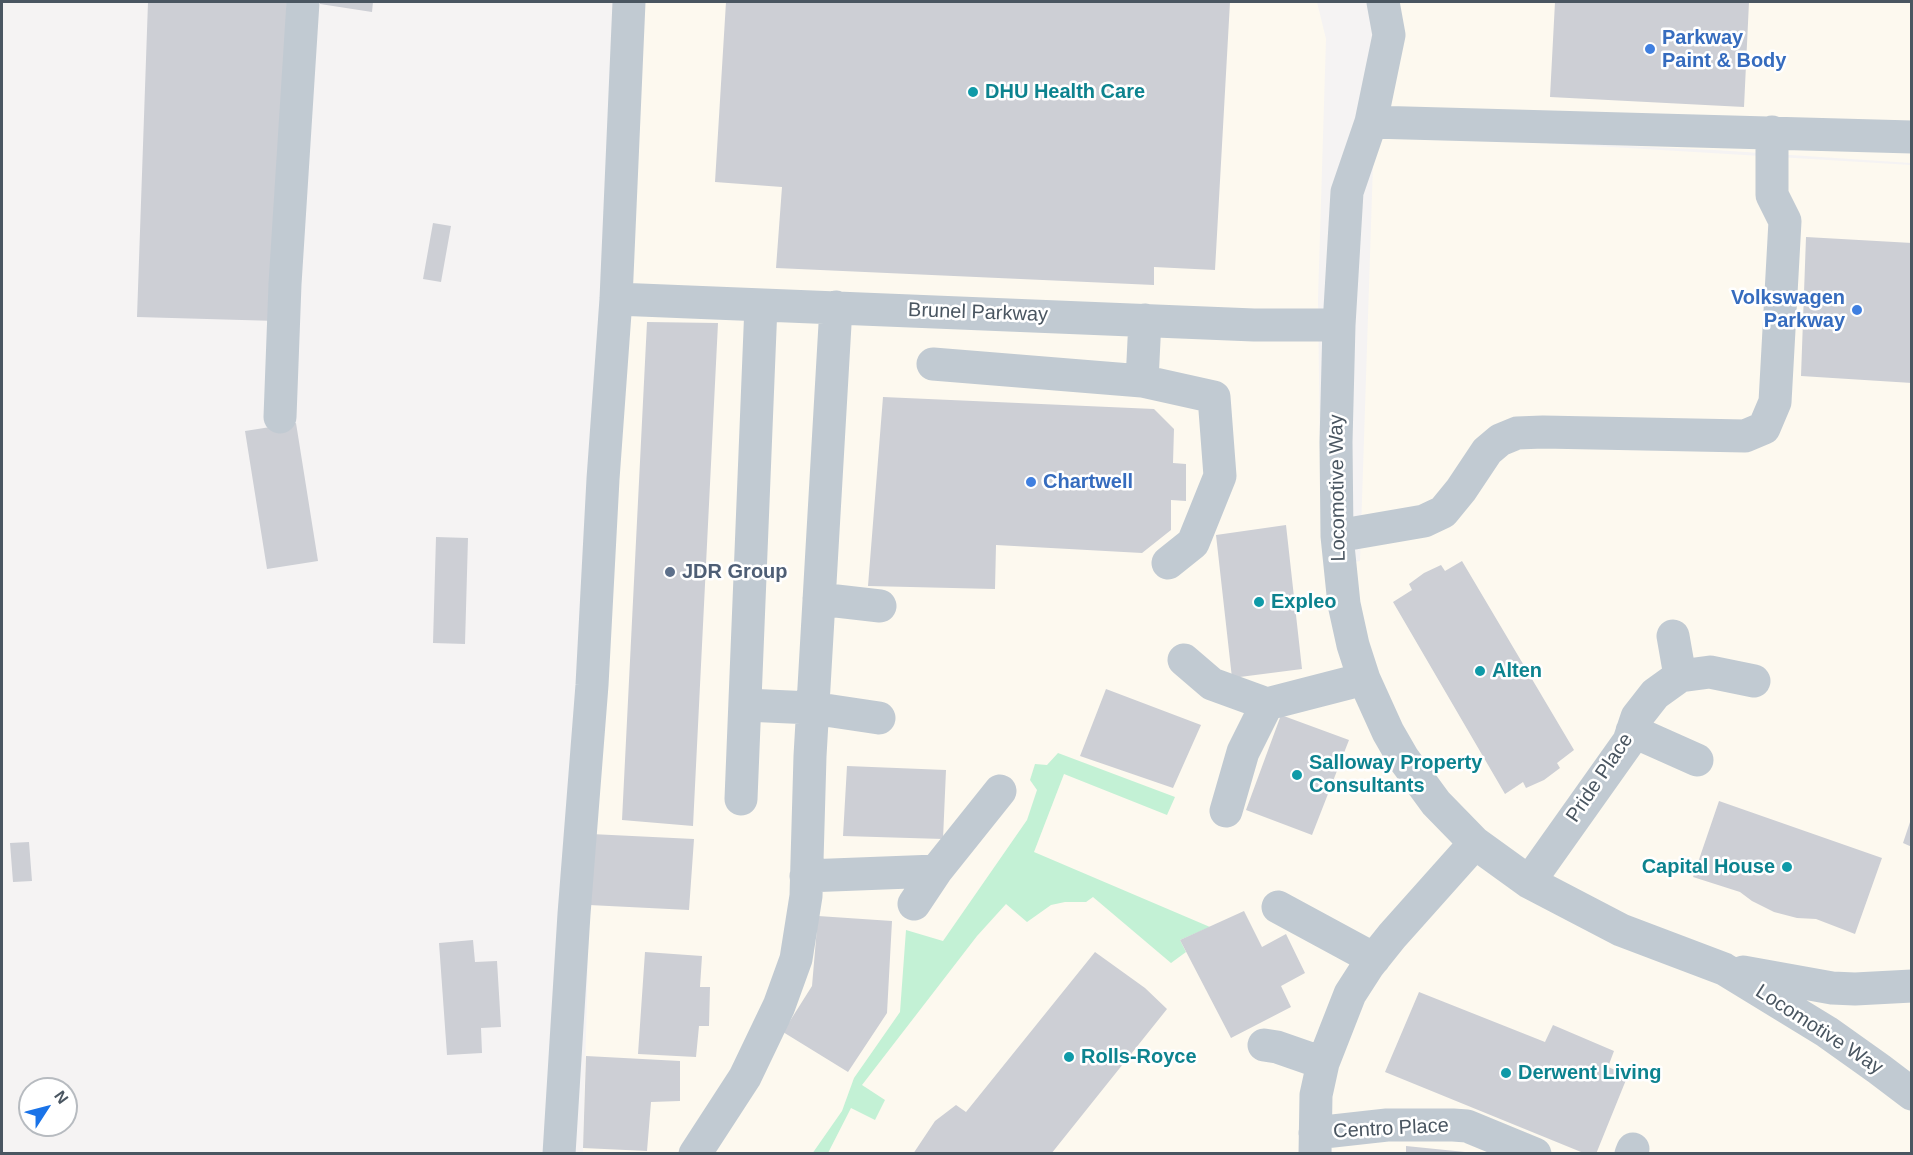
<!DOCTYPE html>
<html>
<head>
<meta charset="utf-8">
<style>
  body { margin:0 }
  #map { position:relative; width:1913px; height:1155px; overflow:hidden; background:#f5f3f3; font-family:Helvetica,sans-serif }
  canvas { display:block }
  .frame { position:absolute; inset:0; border:3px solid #4a5661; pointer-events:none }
  .north { position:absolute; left:18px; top:1077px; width:60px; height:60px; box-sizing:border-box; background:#fff; border:2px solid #b7bbc0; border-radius:50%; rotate:54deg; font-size:16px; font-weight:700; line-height:24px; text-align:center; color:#4a5661 }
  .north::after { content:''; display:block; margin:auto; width:21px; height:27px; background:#1a73e8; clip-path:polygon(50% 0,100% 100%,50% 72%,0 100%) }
</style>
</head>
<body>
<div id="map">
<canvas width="1913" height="1155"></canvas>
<div class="frame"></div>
<div class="north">N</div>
</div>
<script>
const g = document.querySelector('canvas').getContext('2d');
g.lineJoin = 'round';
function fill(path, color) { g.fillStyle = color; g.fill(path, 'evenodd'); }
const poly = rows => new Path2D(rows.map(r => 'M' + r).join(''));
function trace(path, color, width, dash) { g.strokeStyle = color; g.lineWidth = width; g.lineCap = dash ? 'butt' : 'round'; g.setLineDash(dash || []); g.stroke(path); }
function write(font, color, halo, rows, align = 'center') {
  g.font = font + ' Helvetica,sans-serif'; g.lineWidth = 5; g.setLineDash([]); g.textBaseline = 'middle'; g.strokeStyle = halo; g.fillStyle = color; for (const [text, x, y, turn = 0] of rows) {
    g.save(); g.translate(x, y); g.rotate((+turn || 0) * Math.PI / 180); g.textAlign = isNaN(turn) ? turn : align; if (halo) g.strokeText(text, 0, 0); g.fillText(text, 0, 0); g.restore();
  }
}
const commercial = poly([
  [644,2,1317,2,1326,39,1318,299,1320,458,1328,566,1360,561,1374,133,1400,2,1911,2,1911,163,1715,150,1478,139,1911,165,1911,1153,583,1154,591,834]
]);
const green = poly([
  [1058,753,1175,797,1167,815,1064,774,1034,852,1210,927,1180,940,1186,952,1171,963,1093,897,1086,902,1065,902,1051,905,1027,922,1006,904,977,936,862,1085,885,1100,875,1120,851,1108,828,1153,812,1154,842,1111,854,1078,900,1012,906,930,943,941,1027,820,1037,790,1030,780,1035,764,1047,765]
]);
const building = poly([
  [148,2,287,2,277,321,137,317],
  [320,2,373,2,372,12,320,4],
  [726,2,1230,2,1215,270,1154,267,1154,285,776,268,782,187,715,182],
  [1555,2,1749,2,1744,107,1550,97],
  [433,223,451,226,441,282,423,279],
  [1806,237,1912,243,1912,383,1801,376],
  [647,322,718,323,693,826,622,820],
  [883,397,1154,409,1174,429,1173,463,1186,464,1186,501,1171,500,1171,530,1142,553,996,545,995,589,868,586],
  [296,423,318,561,267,569,245,431],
  [1286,525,1302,669,1232,678,1216,535],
  [436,537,468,538,465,644,433,643],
  [1462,561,1574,750,1557,763,1560,768,1544,780,1526,788,1523,782,1505,794,1393,602,1412,590,1409,584,1424,573,1441,565,1445,571],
  [1106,689,1201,725,1173,788,1080,756],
  [1281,715,1349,740,1312,835,1246,810],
  [847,766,946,770,943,839,843,836],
  [1719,801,1882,858,1855,934,1816,919,1797,918,1774,912,1752,901,1740,892,1693,877],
  [1911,819,1912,819,1912,847,1903,843],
  [591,834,694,839,689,910,589,905],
  [29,842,32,881,13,882,10,843],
  [1244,911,1262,947,1286,934,1305,973,1281,986,1291,1007,1231,1038,1180,940],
  [818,916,892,921,887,1013,848,1072,783,1032,812,986],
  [473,940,475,962,497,961,501,1027,481,1028,482,1053,447,1055,439,943],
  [645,952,702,956,700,987,710,987,709,1026,699,1026,696,1057,638,1054],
  [1095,952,1145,988,1167,1009,1051,1154,913,1154,935,1121,956,1105,966,1112],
  [1419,992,1545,1042,1553,1025,1614,1051,1608,1067,1628,1075,1596,1154,1586,1154,1385,1072],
  [586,1056,680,1061,680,1101,651,1102,647,1151,583,1148],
  [1406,1146,1465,1152,1465,1154,1406,1154]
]);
const minor = poly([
  [1383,2,1389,35,1371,122,1347,192,1339,325,1336,442,1337,536,1344,604,1353,645,1364,679,1388,732,1403,758,1436,803,1475,843,1529,882,1621,930,1724,969,1827,1032,1879,1069,1912,1094],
  [1371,122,1912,137],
  [616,299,1254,325,1339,325],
  [933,364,1142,381,1214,397,1220,476,1193,543,1168,563],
  [1142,381,1145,320],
  [280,417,285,284,303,2],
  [1337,536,1424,521,1443,512,1461,490,1487,451,1500,440,1517,433,1543,432,1745,436,1764,428,1775,402,1785,221,1772,195,1772,132],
  [819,599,880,606],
  [1673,636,1680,676],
  [1184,660,1212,684,1267,704,1364,679],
  [745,705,812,708,879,718],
  [1632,731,1697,760],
  [741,799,761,305],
  [1226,811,1243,752,1267,704],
  [806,876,936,871],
  [1529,882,1629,741,1637,717,1655,694,1680,676,1710,672,1754,681],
  [914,904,936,871,1000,791],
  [1278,907,1374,959],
  [1743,972,1832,988,1855,989,1912,986],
  [1264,1045,1277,1047,1323,1063],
  [1315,1133,1387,1125,1453,1125,1467,1126,1535,1154],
  [559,1154,574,914,592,685,603,479,616,299,629,2],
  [695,1154,745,1077,779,1006,796,959,806,896,810,756,836,307],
  [1315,1154,1316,1095,1323,1063,1350,994,1368,966,1392,936,1475,843],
  [1631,1154,1633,1149]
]);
const markers = [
  [1650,49,6,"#3f7fe0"],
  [973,92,6,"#0f9aa8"],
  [1857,310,6,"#3f7fe0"],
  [1031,482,6,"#3f7fe0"],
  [670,572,6,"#5c6f8a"],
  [1259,602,6,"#0f9aa8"],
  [1480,671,6,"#0f9aa8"],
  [1297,775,6,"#0f9aa8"],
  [1787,867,6,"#0f9aa8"],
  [1069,1057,6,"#0f9aa8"],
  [1506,1073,6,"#0f9aa8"]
];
const shopNames = [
  ["Parkway",1662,38],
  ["Paint & Body",1662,61],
  ["Volkswagen",1845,298,"right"],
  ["Parkway",1845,321,"right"],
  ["Chartwell",1043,482]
];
const cultureNames = [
  ["DHU Health Care",985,92],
  ["Expleo",1271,602],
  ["Alten",1492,671],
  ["Salloway Property",1309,763],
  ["Consultants",1309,786],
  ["Capital House",1775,867,"right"],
  ["Rolls-Royce",1081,1057],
  ["Derwent Living",1518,1073]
];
const streetNames = [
  ["Brunel Parkway",978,313,2],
  ["Locomotive Way",1338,488,-91],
  ["Pride Place",1600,778,-56],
  ["Locomotive Way",1819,1030,33],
  ["Centro Place",1391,1129,-3]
];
const serviceNames = [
  ["JDR Group",682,572]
];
fill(commercial, '#fdf9ef');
fill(green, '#c3f1d5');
fill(building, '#cdcfd5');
trace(minor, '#c1cad2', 33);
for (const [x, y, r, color] of markers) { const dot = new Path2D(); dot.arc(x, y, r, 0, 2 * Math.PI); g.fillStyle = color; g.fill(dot); trace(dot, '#fff', 2); }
write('bold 20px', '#366cbe', '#fff', shopNames, 'left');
write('bold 20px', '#0d838f', '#fff', cultureNames, 'left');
write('20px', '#4a5661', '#fff', streetNames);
write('bold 20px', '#4e5e75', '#fff', serviceNames, 'left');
</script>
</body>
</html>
